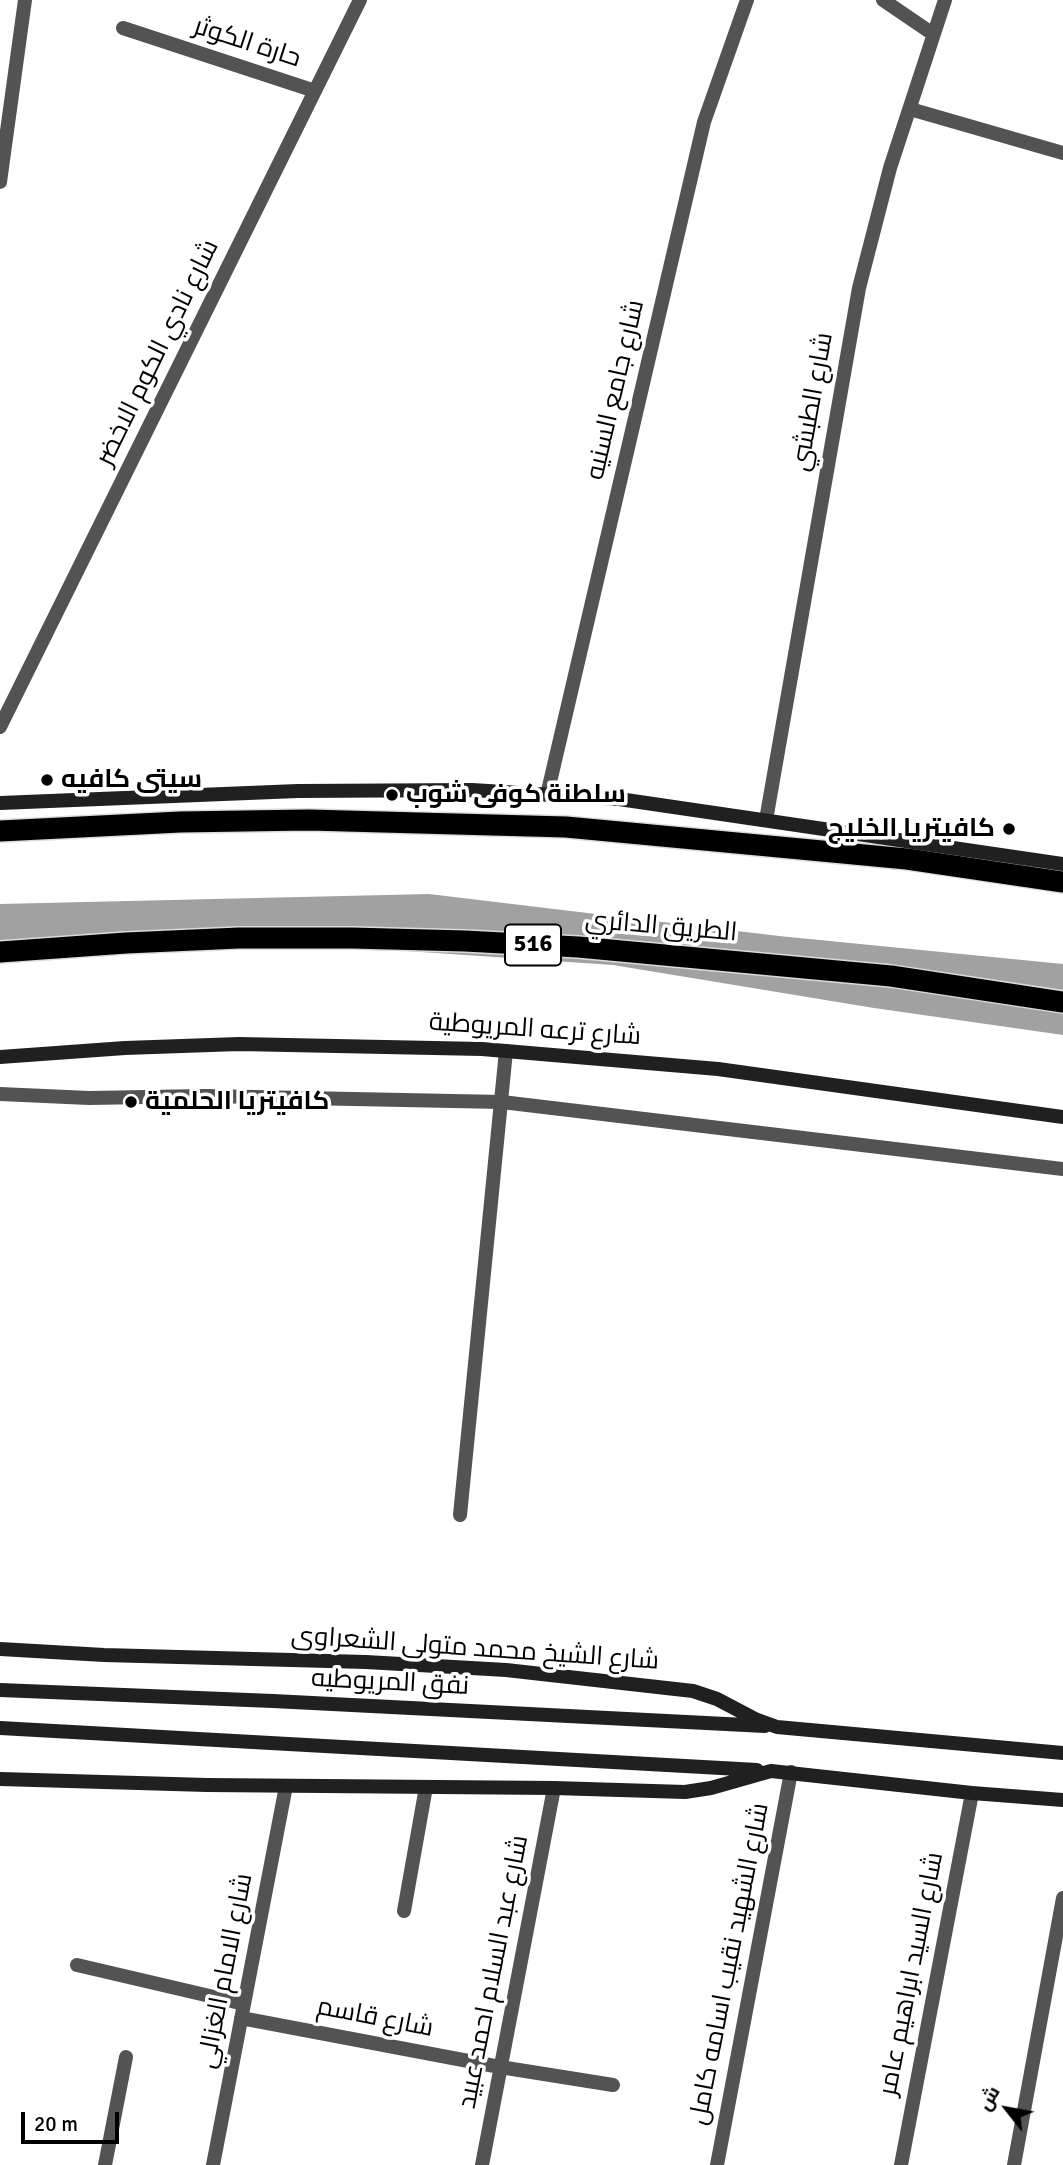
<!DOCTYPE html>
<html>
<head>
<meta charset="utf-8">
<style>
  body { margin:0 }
  #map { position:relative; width:1063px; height:2165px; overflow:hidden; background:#fff; font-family:Signika,Cairo,sans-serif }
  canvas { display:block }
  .north { position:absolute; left:972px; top:2074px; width:70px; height:70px; -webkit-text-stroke:5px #fff; paint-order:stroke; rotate:301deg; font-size:19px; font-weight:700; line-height:28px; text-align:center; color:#000 }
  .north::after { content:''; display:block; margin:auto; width:24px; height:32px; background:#000; clip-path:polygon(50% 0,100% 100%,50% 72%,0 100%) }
  .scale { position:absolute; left:21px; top:2112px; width:98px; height:32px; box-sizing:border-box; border:4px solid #000; border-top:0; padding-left:9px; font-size:21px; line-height:24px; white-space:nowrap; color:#000; -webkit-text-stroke:5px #fff; paint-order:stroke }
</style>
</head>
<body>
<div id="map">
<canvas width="1063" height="2165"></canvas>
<div class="north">ش</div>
<div class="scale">20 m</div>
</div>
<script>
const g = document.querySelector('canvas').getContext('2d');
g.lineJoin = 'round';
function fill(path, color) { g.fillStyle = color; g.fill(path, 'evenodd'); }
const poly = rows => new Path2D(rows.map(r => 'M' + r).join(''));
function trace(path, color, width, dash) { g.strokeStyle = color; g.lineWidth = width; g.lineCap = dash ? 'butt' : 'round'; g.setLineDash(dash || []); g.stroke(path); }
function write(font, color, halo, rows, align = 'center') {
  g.font = font + ' Signika,Cairo,sans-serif'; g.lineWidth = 7; g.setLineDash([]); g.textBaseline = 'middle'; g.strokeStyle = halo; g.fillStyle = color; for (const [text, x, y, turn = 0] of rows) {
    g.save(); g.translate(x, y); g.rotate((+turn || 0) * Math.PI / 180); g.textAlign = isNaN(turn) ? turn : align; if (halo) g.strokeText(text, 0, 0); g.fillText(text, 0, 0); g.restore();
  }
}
const water = poly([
  [429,894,779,936,1063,964,1063,1035,874,1008,613,965,406,951,141,944,0,955,0,904]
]);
const service = poly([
  [460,1515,506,1051]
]);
const minor = poly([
  [883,0,933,34],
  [123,28,315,91],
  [910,109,1063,153],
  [0,182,25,0],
  [0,727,360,0],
  [547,795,704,122,747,0],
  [766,820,859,288,890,168,945,0],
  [0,1094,89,1098,205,1096,502,1102,1063,1169],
  [404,1911,426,1787],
  [77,1965,244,2004],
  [241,2018,500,2067,613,2085],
  [105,2165,126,2057],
  [213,2165,286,1786],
  [482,2165,554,1788],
  [717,2165,791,1772],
  [901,2165,972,1793],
  [1014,2165,1063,1898]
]);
const secondary = poly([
  [0,803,298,791,472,790,619,799,1063,864],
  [0,1057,125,1048,239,1044,482,1049,718,1069,1063,1117],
  [0,1649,104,1655,366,1662,506,1670,693,1691,717,1699,755,1719,777,1727,1063,1753],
  [0,1690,273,1701,765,1726],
  [0,1728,757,1770],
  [0,1779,207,1785,554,1788,685,1792,711,1788,771,1771,972,1793,1063,1800]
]);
const motorway = poly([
  [0,831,180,822,309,820,566,827,907,859,1063,882],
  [0,952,126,943,239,938,352,938,465,941,578,947,891,976,1063,1002]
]);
const markers = [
  [47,780,7,"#000"],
  [392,795,7,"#000"],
  [1009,829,7,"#000"],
  [131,1102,7,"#000"]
];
const shields = [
  [533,945,56]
];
const shieldNames = [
  ["516",533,945]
];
const streetNames = [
  ["حارة الكوثر",247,43,18],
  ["شارع نادي الكوم الاخضر",158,353,-64],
  ["شارع جامع السنيه",616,390,-77],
  ["شارع الطبشي",813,402,-80],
  ["الطريق الدائري",661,927,5],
  ["شارع ترعه المريوطية",535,1030,4],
  ["شارع الشيخ محمد متولى الشعراوى",475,1649,4],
  ["نفق المريوطيه",390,1683,3],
  ["شارع الشهيد نقيب اسامه كامل",730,1964,-79],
  ["شارع الامام الغزالي",226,1971,-79],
  ["شارع عبد السلام احمد عبيد",494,1972,-79],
  ["شارع السيد ابراهيم عامر",912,1974,-79],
  ["شارع قاسم",375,2018,11]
];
const poiNames = [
  ["سيتى كافيه",61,780],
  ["سلطنة كوفى شوب",406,795],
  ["كافيتريا الخليج",995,829,"right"],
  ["كافيتريا الحلمية",145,1102]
];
fill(water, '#a1a1a1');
trace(motorway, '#dbdbdb', 24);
trace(service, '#535353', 14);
trace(minor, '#535353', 14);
trace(secondary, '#202020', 14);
trace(motorway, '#000', 21);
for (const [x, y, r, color] of markers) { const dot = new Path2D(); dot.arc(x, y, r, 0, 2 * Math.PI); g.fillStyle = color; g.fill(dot); trace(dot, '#fff', 2.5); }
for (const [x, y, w] of shields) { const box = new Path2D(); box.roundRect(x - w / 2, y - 20.5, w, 41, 5); g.fillStyle = '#fff'; g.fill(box); trace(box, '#000', 2); }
write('bold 24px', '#000', null, shieldNames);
write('26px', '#000', '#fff', streetNames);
write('bold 26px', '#000', '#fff', poiNames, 'left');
</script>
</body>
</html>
